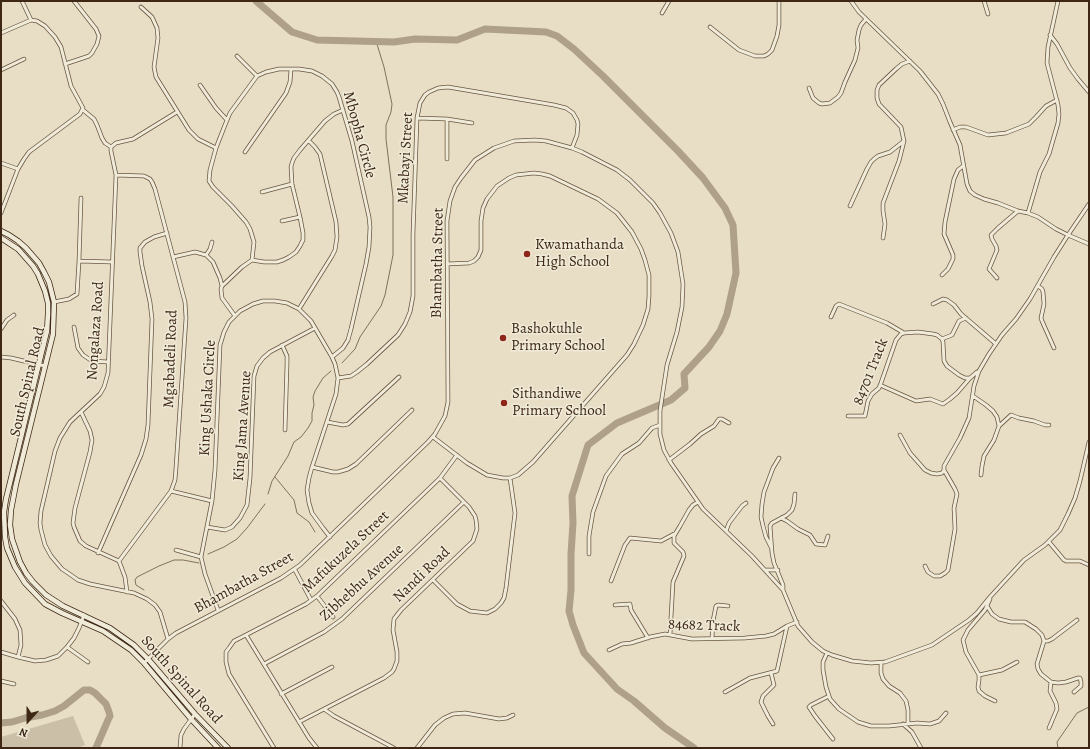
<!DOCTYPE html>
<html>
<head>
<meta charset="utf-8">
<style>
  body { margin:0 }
  #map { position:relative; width:1090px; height:749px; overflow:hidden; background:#e8dec5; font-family:Alegreya,serif }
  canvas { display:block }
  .frame { position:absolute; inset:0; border:2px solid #3e2815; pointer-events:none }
  .north { position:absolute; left:8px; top:701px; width:40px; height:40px; -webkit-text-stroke:3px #f0ead9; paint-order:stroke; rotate:201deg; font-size:11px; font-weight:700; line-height:16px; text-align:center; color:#3e2815 }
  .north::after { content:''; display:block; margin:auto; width:14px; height:18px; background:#3e2815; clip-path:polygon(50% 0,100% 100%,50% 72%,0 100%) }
</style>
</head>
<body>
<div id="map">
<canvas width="1090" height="749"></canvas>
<div class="frame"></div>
<div class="north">N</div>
</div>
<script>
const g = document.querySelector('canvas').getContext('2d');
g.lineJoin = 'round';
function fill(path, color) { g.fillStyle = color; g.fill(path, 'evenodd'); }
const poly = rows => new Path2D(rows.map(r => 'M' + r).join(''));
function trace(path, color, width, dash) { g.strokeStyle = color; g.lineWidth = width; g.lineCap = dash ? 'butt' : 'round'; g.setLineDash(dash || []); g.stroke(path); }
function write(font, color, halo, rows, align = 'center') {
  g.font = font + ' Alegreya,serif'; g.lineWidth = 3; g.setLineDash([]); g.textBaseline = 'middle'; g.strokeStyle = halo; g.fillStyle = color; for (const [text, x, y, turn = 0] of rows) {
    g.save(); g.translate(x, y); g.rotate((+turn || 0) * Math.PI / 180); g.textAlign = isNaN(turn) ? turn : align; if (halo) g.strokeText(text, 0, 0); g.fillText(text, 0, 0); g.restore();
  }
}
const green = poly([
  [73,716,85,745,77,748,1,748,1,737]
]);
const stream = poly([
  [342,363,355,349,360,337,381,306,385,295,393,255,393,197,386,139,386,125,391,112,392,104,384,67,376,41],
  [275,477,294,500,297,513,309,522,315,532],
  [268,494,272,481,288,456,294,442,301,437,308,428,312,421,312,413,314,405,313,397,315,391,323,378,331,371],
  [208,554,224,547,237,539,247,528,265,504],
  [144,590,136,585,135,580,137,577,159,566,174,560,183,560,199,563],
  [1058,748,1057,742,1077,713,1089,707]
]);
const river = poly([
  [256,1,292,32,317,40,394,42,415,39,457,40,485,29,546,32,557,36,574,49,603,76,678,151,703,178,725,208,733,225,736,273,727,314,720,331,709,347,684,374,685,388,671,400,617,423,588,445,572,496,573,523,571,554,571,590,569,611,573,625,584,653,617,689,634,701,665,728,694,748],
  [1,723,12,722,25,718,42,715,55,711,64,706,84,690,90,690,95,693,106,704,109,712,110,716,108,720,96,748]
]);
const street = poly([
  [22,1,31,20],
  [851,1,859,12,920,71,938,94,943,104,950,122,960,145,967,184,970,191,975,195,984,199,998,203,1018,211,1028,213],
  [984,1,988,14],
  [1058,1,1048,47,1047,63,1058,105,1059,114,1058,123,1049,154,1040,172,1028,213,1038,217,1056,229,1068,235,1089,204],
  [141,7,152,17,157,28,158,38,154,67,156,77,189,130,198,139,216,148],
  [662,13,669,1],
  [710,27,739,50,755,56,764,56,768,54,772,50,777,36,779,25,779,1],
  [1,33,31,20,37,21,45,26,55,37,61,47,71,86,83,108,80,114,29,152,24,159,18,169,1,163],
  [1050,35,1057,44,1070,68,1078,79,1089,92],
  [237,56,257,76],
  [65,64,89,56,92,53,97,44,99,36,96,29,74,1],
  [1,70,24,59],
  [200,85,216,108,227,120],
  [809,88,813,98,819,103,822,104,830,103,838,97,841,93,845,82,855,60,858,48,857,40,859,30,861,25,866,19],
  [83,110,94,119,97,125,102,138,105,143,111,147,111,151,116,175,108,373,104,387,100,394,70,422,60,438,55,451,41,511,40,523,41,530,45,545,51,556,62,569,68,573,78,580,90,584,134,593,147,599,155,605,160,612,168,639],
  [417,118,447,119,472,123],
  [953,130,960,127,966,127,988,135,1006,133,1029,124,1036,117,1046,106,1057,100],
  [111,147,116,143,133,139,177,112],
  [245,152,286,93,290,82,291,69],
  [447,159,447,119],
  [116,175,144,176,150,179,152,182,155,189,185,302,186,318,176,468,175,480,171,491,119,561],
  [262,192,292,184],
  [850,206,867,169,871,162,874,159,878,156,890,152,904,141],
  [1,213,18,169],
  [282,221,300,217],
  [883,238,885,224,883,211,883,203,899,161,904,141,901,127,879,104,877,98,877,90,879,85,896,69,902,64,910,61],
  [206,255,210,249,212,242],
  [173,257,195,252,206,255,213,262,220,278,222,286],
  [252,260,264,262,277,262,283,260,289,257,296,252,300,246,303,240,303,233,300,217,292,184,291,167,292,163,294,158,300,150,325,121,334,114,343,110],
  [79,261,112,262],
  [942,275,948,269,953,259,953,255,944,234,945,222,954,179,958,170,963,166],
  [997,278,989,269,997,250,996,246,992,239,991,235,998,228,1018,211],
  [1038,286,1042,289,1043,292,1044,304,1041,318,1042,321,1054,348],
  [54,302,69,299,77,294,79,261,81,198],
  [933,304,943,299,947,300,954,305,961,314,996,344],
  [299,309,332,256,335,250,337,237,336,222,320,154,315,147,309,141],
  [235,316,222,298,221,289,222,286,242,267,252,260,254,242,250,229,246,222,232,206,213,187,209,181,210,170,216,148,225,125,230,113,257,76,266,72,279,69,299,69,312,71,322,76,332,84,337,92,339,97,352,141,369,217,370,227,369,247,366,264,351,329,348,340,343,348,332,357],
  [831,317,836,306,839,304,887,323,904,333],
  [74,327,78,348,83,355,92,361,108,362],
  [1,329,7,320,14,315],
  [942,339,952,335,959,321,966,318],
  [282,345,287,356,287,364,285,430],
  [1,357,11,358,45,366],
  [338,378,351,376,357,372,367,364,398,335,405,324,410,312,413,296,413,234,417,118,420,103,425,95,429,92,438,88,448,87,554,105,566,108,573,113,577,120,578,124,577,135,572,148],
  [880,385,916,401,930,399,943,404,950,399,957,393,970,378],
  [973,396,986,405,993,411,997,417,999,426,994,440,984,456,982,466,981,475],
  [81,412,90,431,92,440,90,452,75,508,73,523,74,527,80,541,86,546,119,561,125,577,127,592],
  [848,416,865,416,868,401,872,394,879,388,881,383,896,340,901,334,904,333,918,332,933,334,937,335,942,339,943,342,944,361,947,366,959,375,965,378,970,378,977,372],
  [327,422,343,425,348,424,399,377],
  [999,426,1011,415,1019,418,1034,421,1045,425,1049,425],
  [900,435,910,453,925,470,931,473,937,474,942,473,944,470],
  [433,437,467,463,487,475,503,478,510,478,518,475,533,462,627,355,634,344,643,325,648,309,649,296,649,275,645,260,641,249,632,232,617,213,598,199,550,176,542,174,534,173,516,175,509,178,497,186,487,199,483,208,481,221,481,250,478,257,474,261,469,263,447,264],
  [669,460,690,444,701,434,714,426,719,419,722,419,729,423],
  [312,467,333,472,338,472,348,469,356,464,412,410],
  [171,491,212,501],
  [781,518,787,521,798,529,810,535,816,544,825,545,828,536],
  [207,527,225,530,232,527,240,518,247,505,250,478,254,376,257,366,263,358,270,352,315,328],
  [726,531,729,523,742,506,746,503],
  [1049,542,1064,560,1066,561,1080,561,1089,565],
  [771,547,766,537,763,526,761,517,762,504,764,492,773,468,779,458],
  [176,550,201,557],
  [98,553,141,455,146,439,148,425,152,319,150,302,142,266,140,252,140,248,145,242,154,237,167,233],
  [589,554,589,536,593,512,606,476,622,454,639,443,652,428,660,425],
  [925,566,928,572,934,576,940,576,945,573,948,570,955,529,954,508,957,494,955,489,944,470,944,466,960,438,969,418,974,386,979,371,989,354,1002,335,1016,319,1030,299,1054,257,1068,235,1089,244],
  [295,570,311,600],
  [765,570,778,570],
  [433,580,457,604,470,611,487,613,495,609,501,603,504,598,506,588,515,513,510,478],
  [611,581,625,545,630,538,661,541,674,534],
  [783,590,783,585,774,563,772,553,770,526,772,523,787,515,792,510,794,504,795,494],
  [317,596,333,617],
  [990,599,985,610,968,630,963,640,966,652,979,675,979,680,978,687,979,691,985,696,995,701],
  [1,601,15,619,20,630,21,645,18,657],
  [615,605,630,604,631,610,648,638],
  [987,606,992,614,999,619,1011,622,1025,622,1036,629,1042,635,1044,641,1037,664,1038,669,1041,674,1051,682,1058,683,1066,682,1078,678,1080,678,1081,682,1081,686,1074,692],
  [218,610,205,574,201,557,212,501,215,470,220,345,224,332,229,322,240,311,253,304,263,301,275,301,287,303,299,309,311,321,332,357,335,364,338,378,336,394,312,467,309,478,307,490,309,503,312,513,323,528,330,537],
  [246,635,309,738,317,748],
  [670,635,673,582,684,556,683,552,674,543,674,536,680,526,689,510,693,505,698,502],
  [712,639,713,621,716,606,718,605,728,606],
  [1044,641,1048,641,1052,639,1077,620],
  [67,647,88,662],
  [609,650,622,644,631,643,650,637,665,634,692,639,745,638,766,636,774,634,787,626,797,622],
  [1,652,18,657,35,661,46,660,58,656,67,647,74,638,79,628,84,615],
  [827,653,823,662,823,670,826,687,830,699,839,709,858,722,871,726,889,726,917,723,930,724,939,721,946,713],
  [144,663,168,639,176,633,281,578,300,565,428,442,435,434,445,416,448,402,447,221,450,201,455,187,461,178,475,160,494,148,514,141,535,140,546,141,572,148,582,152,617,170,630,180,653,203,660,213,671,233,678,252,683,284,682,307,677,332,667,365,660,411,660,434,664,450,671,463,703,509,752,556,783,590,798,626,812,642,823,651,832,655,852,661,871,663,885,662,932,645,969,620,977,613,990,597,1024,560,1045,545,1060,530,1068,514,1075,498,1080,481,1089,442],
  [881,663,881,673,883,679,889,686,900,693,906,701,908,710,908,724],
  [264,664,324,632,342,619,464,502],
  [771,673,774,685,763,696,761,702,768,716,773,724],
  [979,675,1002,670,1017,662],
  [1,681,14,684],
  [725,692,750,678,777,671,787,626],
  [281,694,332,667],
  [829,696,811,705,809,707,815,716,833,739],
  [324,709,334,716,394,748],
  [299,722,384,678,392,672,394,669,397,661,397,652,393,630,394,619,401,610,473,541,477,529,476,520,475,516,469,507,440,478],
  [903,724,912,732,921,748],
  [1049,728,1057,709,1056,703,1050,691,1051,682],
  [180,748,181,735,184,729,195,714],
  [274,748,229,674,226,662,226,652,229,648,234,641,240,638,306,604,317,596,440,478,457,455],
  [417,748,435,725,444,718,453,714,465,713,499,719,507,718,513,715]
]);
const secondary = poly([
  [1,231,9,235,18,241,26,248,39,263,44,272,49,282,54,302,53,334,16,484,11,510,10,525,12,539,20,562,26,573,33,582,46,595,63,606,110,628,134,645,148,659,195,714,228,748],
  [1,238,18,249,33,266,38,274,45,291,48,303,48,314,47,331,6,499,4,512,5,537,7,548,15,567,25,583,45,604,62,613,103,631,131,650,144,663,191,719,218,748]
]);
const markers = [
  [527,254,4,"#8f2418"],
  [503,338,4,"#8f2418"],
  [504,403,4,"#8f2418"]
];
const streetNames = [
  ["Mbopha Circle",359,135,75],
  ["Mkabayi Street",406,158,-87],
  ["Bhambatha Street",438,263,-89],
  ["Nongalaza Road",96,331,-86],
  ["Mgabadeli Road",171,359,-88],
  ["84701 Track",871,372,-68],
  ["South Spinal Road",28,382,-77],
  ["King Ushaka Circle",208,398,-87],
  ["King Jama Avenue",243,426,-86],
  ["Mafukuzela Street",346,552,-43],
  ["Nandi Road",422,575,-44],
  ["Bhambatha Street",244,583,-29],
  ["Zibhebhu Avenue",362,583,-42],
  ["84682 Track",704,626,2],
  ["South Spinal Road",181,680,48]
];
const poiNames = [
  ["Kwamathanda",535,245],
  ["High School",535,262],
  ["Bashokuhle",511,329],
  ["Primary School",511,346],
  ["Sithandiwe",512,394],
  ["Primary School",512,411]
];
fill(green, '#cbbfa7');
trace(stream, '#81705b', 1);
trace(river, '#aea089', 7);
trace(street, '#685641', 4.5);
trace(secondary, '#3e2815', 6);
trace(street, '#f0ead9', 3);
trace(secondary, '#f0ead9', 4.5);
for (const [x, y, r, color] of markers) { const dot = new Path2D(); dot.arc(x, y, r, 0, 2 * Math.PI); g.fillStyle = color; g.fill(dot); trace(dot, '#f0ead9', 1.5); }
write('15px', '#3e2815', '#f0ead9', streetNames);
write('15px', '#3e2815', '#f0ead9', poiNames, 'left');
</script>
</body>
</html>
